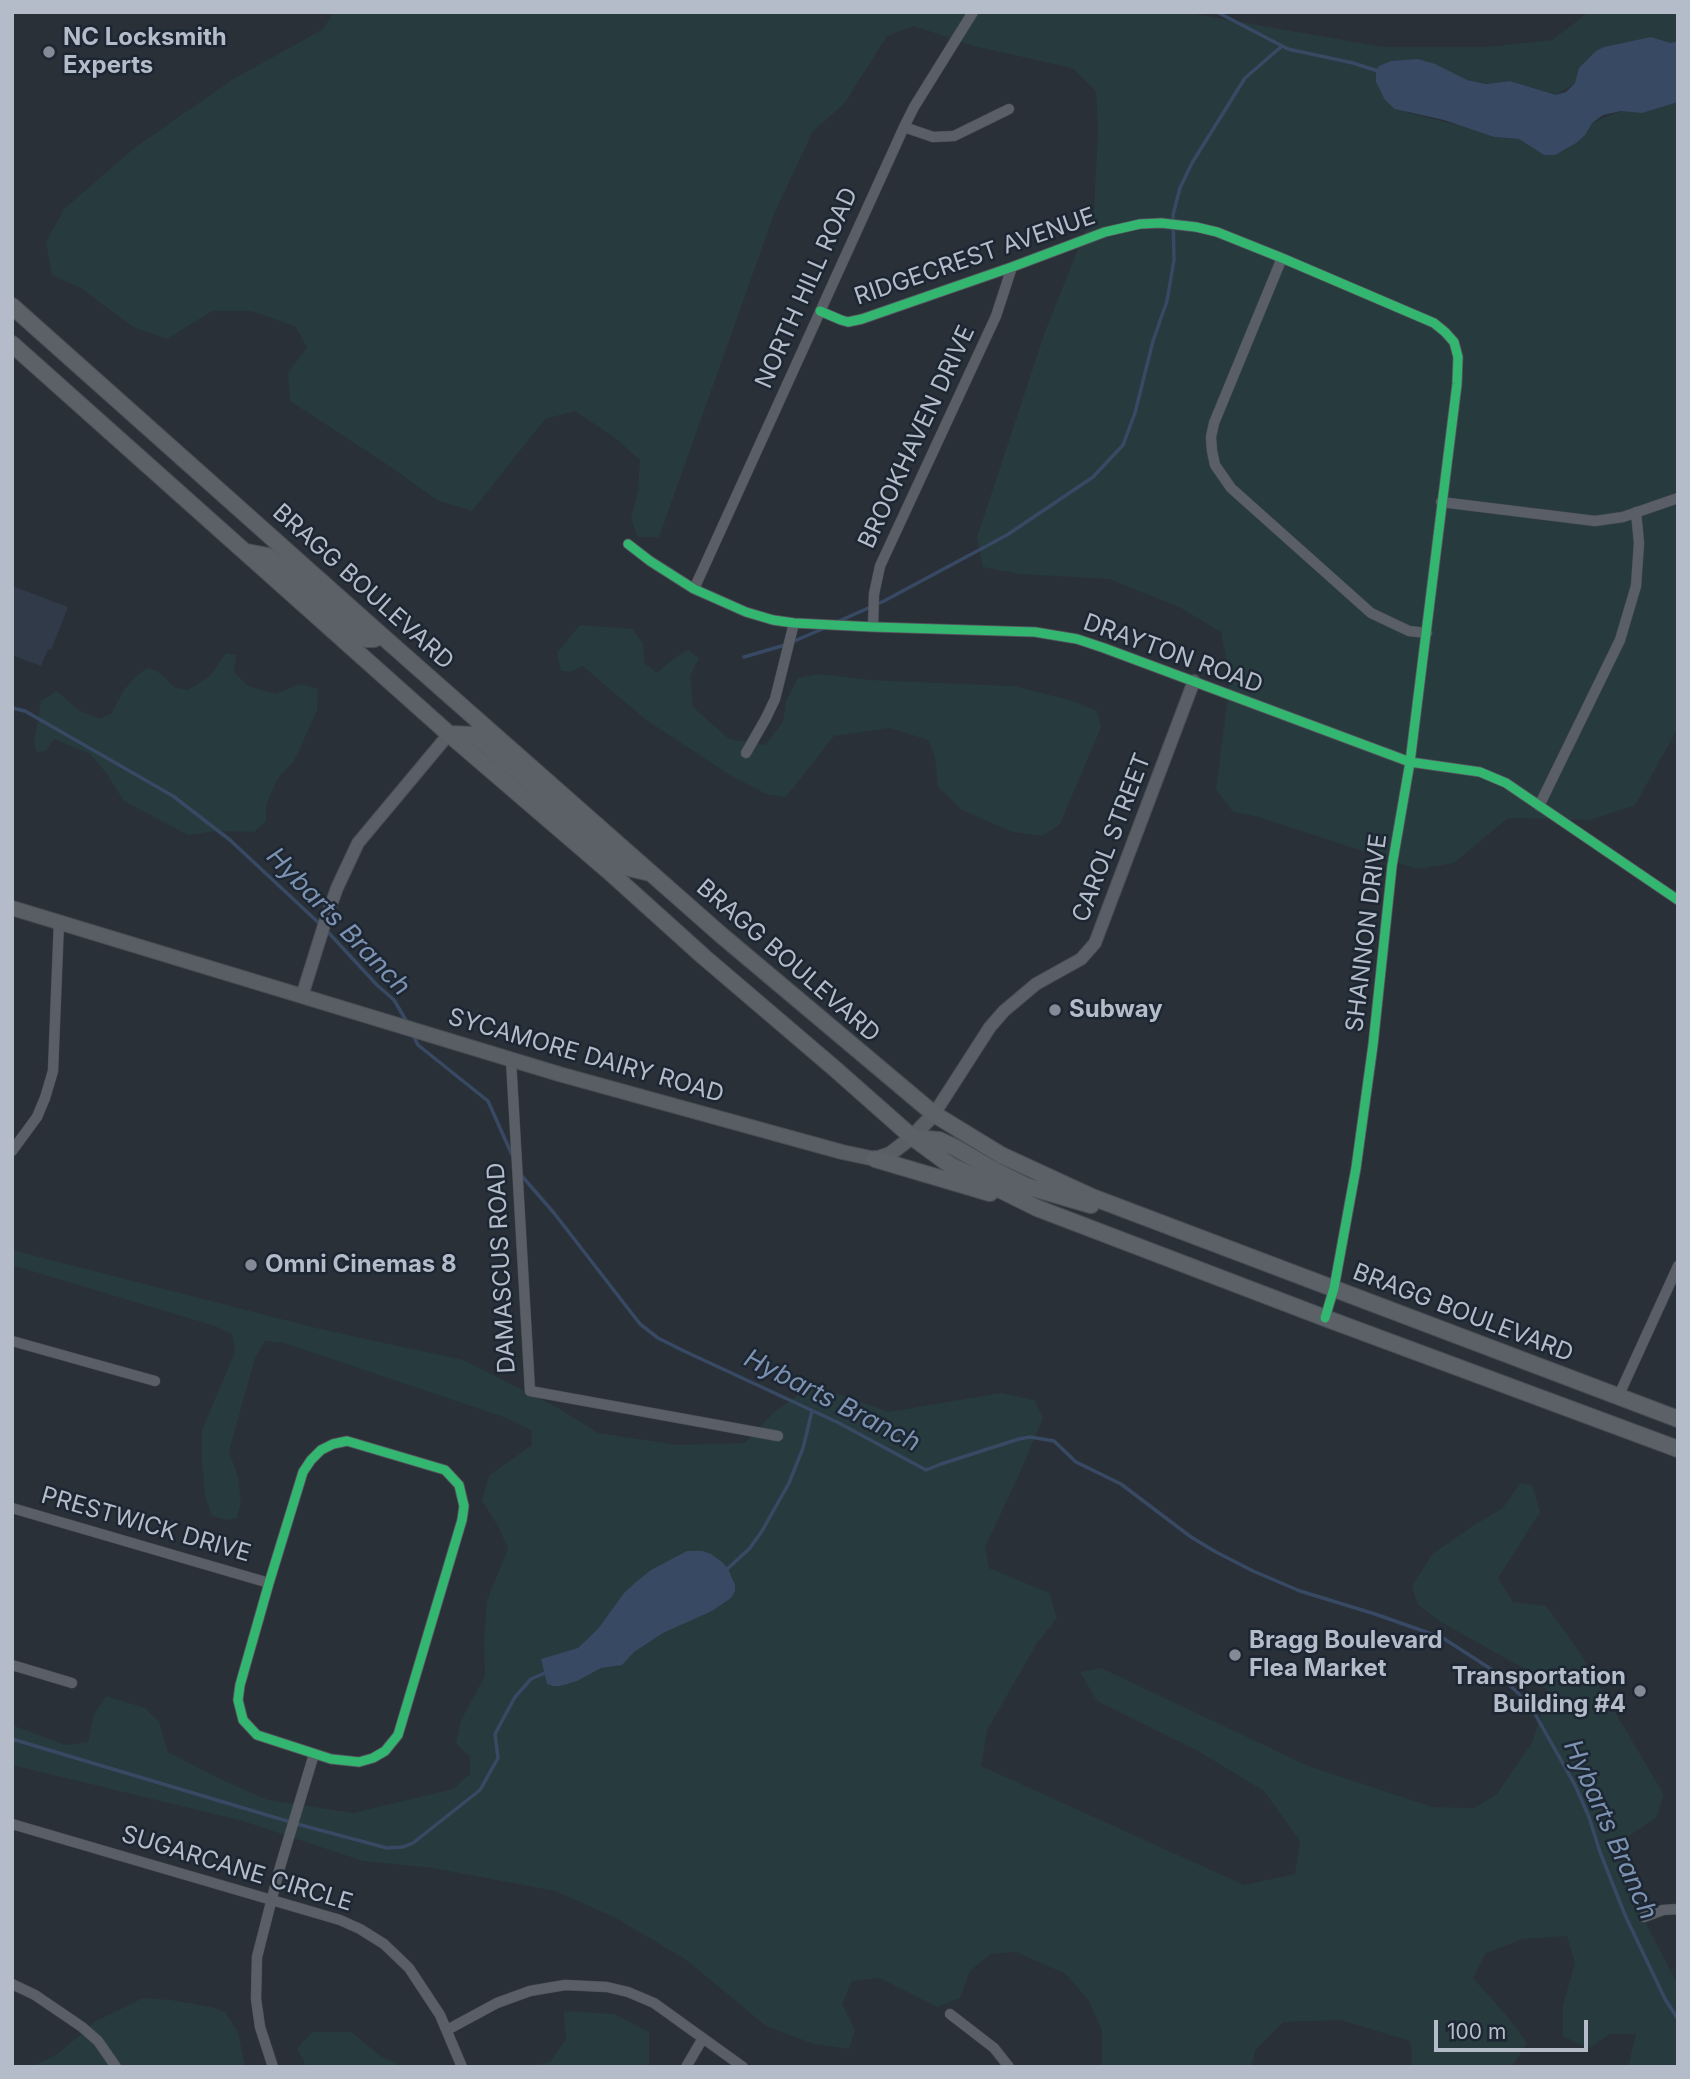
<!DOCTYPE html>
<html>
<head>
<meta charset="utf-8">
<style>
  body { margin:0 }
  #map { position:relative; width:1690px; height:2079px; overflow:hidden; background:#2a3038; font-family:Inter,sans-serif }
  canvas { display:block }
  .frame { position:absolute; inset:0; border:14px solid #b4bcc9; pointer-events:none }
  .scale { position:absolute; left:1434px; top:2020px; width:154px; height:32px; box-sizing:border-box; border:4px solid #b4bcc9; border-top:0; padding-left:9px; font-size:21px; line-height:24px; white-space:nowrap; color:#b4bcc9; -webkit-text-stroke:5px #1d2633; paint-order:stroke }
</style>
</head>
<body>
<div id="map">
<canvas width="1690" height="2079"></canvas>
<div class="frame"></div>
<div class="scale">100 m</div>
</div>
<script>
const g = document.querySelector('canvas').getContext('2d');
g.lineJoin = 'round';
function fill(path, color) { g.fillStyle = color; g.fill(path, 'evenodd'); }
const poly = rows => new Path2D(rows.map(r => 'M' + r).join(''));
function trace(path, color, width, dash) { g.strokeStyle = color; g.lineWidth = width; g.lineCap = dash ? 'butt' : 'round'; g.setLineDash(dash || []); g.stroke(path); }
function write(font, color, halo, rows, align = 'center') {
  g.font = font + ' Inter,sans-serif'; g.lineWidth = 5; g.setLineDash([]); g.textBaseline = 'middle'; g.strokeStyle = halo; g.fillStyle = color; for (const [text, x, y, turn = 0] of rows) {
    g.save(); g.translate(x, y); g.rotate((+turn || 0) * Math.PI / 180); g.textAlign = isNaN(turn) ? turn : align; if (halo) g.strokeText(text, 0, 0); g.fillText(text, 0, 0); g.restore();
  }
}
const airport = poly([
  [12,586,68,607,51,650,48,649,41,666,12,655]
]);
const green = poly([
  [334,12,1183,12,1383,47,1487,47,1552,40,1589,12,1678,12,1678,41,1671,43,1651,37,1556,95,1510,81,1486,84,1467,80,1378,89,1409,113,1474,129,1494,137,1519,139,1544,155,1592,123,1621,111,1678,100,1678,728,1635,805,1590,820,1508,818,1454,863,1417,869,1256,816,1233,812,1216,789,1230,680,1221,632,1179,607,1109,579,1020,574,983,567,977,537,1045,332,1094,209,1098,131,1096,91,1072,68,974,46,914,26,887,36,844,104,813,131,774,214,659,537,638,537,631,519,638,490,640,460,614,437,575,411,545,419,472,511,437,500,382,461,290,401,288,373,307,347,295,326,251,311,212,311,167,339,133,327,81,288,52,275,46,242,64,209,137,146,232,80,323,29],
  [580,625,632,629,643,643,644,663,657,673,673,659,688,650,699,658,690,676,693,707,729,739,765,745,783,722,786,701,798,678,818,674,872,680,1014,686,1073,701,1097,711,1101,727,1060,824,1042,836,1013,832,962,810,938,787,935,757,928,740,890,728,834,736,786,797,766,794,728,774,645,719,583,666,570,672,561,671,557,653],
  [226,653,236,655,234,672,248,686,275,694,301,684,318,689,317,710,294,761,278,778,266,805,266,821,254,832,218,831,188,835,124,801,107,774,90,754,54,739,45,751,37,752,34,744,41,701,57,691,80,711,99,719,111,714,124,690,135,677,148,668,157,671,176,688,188,690,210,676],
  [12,1250,320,1329,463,1360,558,1408,598,1433,678,1445,745,1443,774,1412,813,1385,889,1412,1001,1393,1034,1400,1043,1418,1018,1477,985,1547,989,1568,1049,1593,1057,1618,1037,1643,987,1730,981,1766,1244,1885,1295,1874,1300,1841,1264,1791,1198,1751,1097,1701,1080,1672,1101,1668,1308,1766,1432,1807,1474,1808,1496,1795,1532,1743,1548,1691,1523,1668,1441,1622,1418,1605,1412,1587,1432,1554,1476,1524,1503,1508,1520,1483,1532,1485,1540,1512,1498,1578,1513,1602,1546,1606,1579,1651,1664,1795,1656,1818,1621,1841,1621,1876,1678,1985,1678,2067,1631,2067,1629,2063,1636,2034,1610,2034,1588,2049,1563,2036,1563,2005,1575,1963,1567,1936,1523,1939,1486,1953,1473,1978,1507,2016,1527,2043,1513,2065,1508,2067,1409,2067,1412,2061,1410,2041,1341,2020,1283,2022,1256,2049,1251,2067,1102,2067,1102,2030,1089,2001,1066,1974,1016,1952,990,1954,970,1971,960,1998,937,2007,880,1978,852,1981,842,2004,855,2030,849,2049,814,2044,766,2026,685,1959,614,1917,555,1891,433,1868,363,1861,243,1821,12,1765,12,1725,65,1745,88,1742,94,1714,106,1696,145,1708,159,1722,168,1752,218,1778,268,1800,353,1813,453,1789,470,1774,470,1757,456,1743,461,1720,485,1676,484,1642,487,1600,508,1549,499,1528,482,1500,489,1476,532,1445,531,1430,507,1418,284,1343,265,1341,255,1358,229,1451,238,1477,241,1502,237,1518,228,1520,212,1516,205,1496,202,1464,202,1430,235,1352,232,1334,215,1326,12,1265],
  [143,1998,171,2000,211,2007,225,2012,238,2032,245,2067,32,2067,59,2053,96,2021],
  [564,2011,614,2014,649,2032,649,2067,524,2067,550,2062,566,2039],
  [312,2032,351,2032,382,2057,403,2067,307,2067,297,2049]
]);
const water = poly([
  [1651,37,1671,43,1678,41,1678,102,1642,113,1621,111,1603,115,1592,123,1585,135,1576,143,1555,155,1544,155,1519,139,1494,137,1444,120,1395,109,1385,100,1376,82,1376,70,1379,66,1391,61,1418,59,1435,64,1467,80,1486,84,1510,81,1556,95,1566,92,1575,83,1579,68,1596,51,1604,47],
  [687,1551,702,1551,711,1554,722,1562,728,1569,735,1585,735,1591,731,1598,712,1611,663,1633,634,1652,622,1665,601,1668,577,1681,560,1686,553,1686,547,1684,541,1659,578,1648,598,1629,624,1593,636,1582,651,1570]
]);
const stream = poly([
  [1217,12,1288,49,1353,63,1378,71],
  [837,622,884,601,1007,535,1093,477,1123,445,1135,413,1153,341,1167,301,1174,260,1173,215,1180,188,1192,163,1245,78,1282,46],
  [792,642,827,627],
  [744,657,785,645],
  [12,708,25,711,173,796,230,840,321,925],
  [327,931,377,985,394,1000,407,1022],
  [413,1035,418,1045,488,1101,512,1155],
  [521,1175,554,1213,640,1324,658,1338,684,1351,839,1423,926,1470,941,1464,1019,1439,1030,1437,1054,1441,1076,1462,1121,1484,1191,1537,1216,1552,1253,1571,1300,1591,1375,1614,1443,1638,1497,1673,1519,1694,1535,1714,1575,1785,1589,1817,1600,1852,1625,1915,1665,1999,1678,2019],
  [724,1572,750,1548,762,1531,789,1483,803,1448,812,1411],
  [12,1739,297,1824,387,1848,403,1847,413,1843,480,1790,498,1758,495,1734,515,1697,531,1679,547,1672]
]);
const minor = poly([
  [904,127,933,137,954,136,1009,109],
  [1282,258,1214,423,1211,437,1212,451,1215,465,1231,488,1371,613,1409,631,1427,633],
  [820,311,841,320,848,322,862,319,1012,267,1105,232,1140,224,1161,223,1196,227,1217,232,1282,258,1434,323,1445,332,1454,342,1458,357,1457,384,1410,762,1392,866,1373,1045,1356,1168,1334,1288,1325,1318],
  [1441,502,1595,521,1623,517,1678,498],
  [628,544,650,561,694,589,746,612,773,620,794,623,873,627,1035,632,1077,639,1104,648,1410,762,1480,772,1506,783,1678,900],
  [694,589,904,127,914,107,973,12],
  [873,627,874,594,880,566,996,316,1012,267],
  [746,753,766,718,775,699,794,623],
  [1539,806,1620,640,1636,586,1639,543,1636,512],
  [511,1060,530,1391,778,1436],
  [12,1151,37,1117,45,1098,53,1071,59,921],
  [12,1341,155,1381],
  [1618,1397,1678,1266],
  [347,1441,445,1470,459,1485,464,1506,462,1520,398,1735,385,1751,373,1758,359,1762,331,1759,257,1735,243,1720,238,1700,240,1685,269,1583,303,1472,311,1460,321,1450,333,1444,347,1441],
  [12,1508,269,1583],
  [12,1665,72,1683],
  [12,1824,340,1920,360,1929,384,1944,409,1968,440,2015,462,2067],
  [1644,1917,1663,1910,1678,1909],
  [12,1984,35,1995,82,2027,98,2041,116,2067],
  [950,2014,994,2048,1009,2067],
  [447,2030,497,2003,530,1991,565,1985,607,1987,628,1992,654,2003,743,2067],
  [273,2067,260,2027,256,1999,257,1957,280,1867,314,1754],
  [686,2067,703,2038]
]);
const tertiary = poly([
  [302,996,326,919,337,888,358,843,449,734],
  [934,1114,990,1027,1004,1011,1036,984,1081,959,1095,943,1194,681]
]);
const secondary = poly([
  [12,908,559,1074,842,1152,875,1159,890,1154,912,1137,934,1114]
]);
const primary = poly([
  [12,306,381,635,720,934,934,1114,1001,1155,1092,1197,1678,1419],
  [12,344,449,734,613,875,704,957,834,1068,912,1137,950,1165,1037,1208,1325,1318,1678,1449],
  [247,552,268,556,356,633,366,639,374,639,381,635],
  [449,734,475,735,629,868,650,873],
  [914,1138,939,1140,956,1148,992,1169,1026,1186,1091,1205],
  [875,1159,990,1193]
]);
const cycleway = poly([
  [820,311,841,320,848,322,862,319,1012,267,1105,232,1140,224,1161,223,1196,227,1217,232,1282,258,1434,323,1445,332,1454,342,1458,357,1457,384,1410,762,1392,866,1373,1045,1356,1168,1334,1288,1325,1318],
  [628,544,650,561,694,589,746,612,773,620,794,623,873,627,1035,632,1077,639,1104,648,1410,762,1480,772,1506,783,1678,900],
  [347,1441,445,1470,459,1485,464,1506,462,1520,398,1735,385,1751,373,1758,359,1762,331,1759,257,1735,243,1720,238,1700,240,1685,269,1583,303,1472,311,1460,321,1450,333,1444,347,1441]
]);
const markers = [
  [49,52,7,"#848b96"],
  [1055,1010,7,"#848b96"],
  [251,1265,7,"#848b96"],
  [1235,1655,7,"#848b96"],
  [1640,1691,7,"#848b96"]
];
const poiNames = [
  ["NC Locksmith",63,38],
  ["Experts",63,66],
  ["Subway",1069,1010],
  ["Omni Cinemas 8",265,1265],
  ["Bragg Boulevard",1249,1641],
  ["Flea Market",1249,1669],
  ["Transportation",1626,1677,"right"],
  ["Building #4",1626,1705,"right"]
];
const streetNames = [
  ["RIDGECREST AVENUE",975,257,-19],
  ["NORTH HILL ROAD",807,288,-66],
  ["BROOKHAVEN DRIVE",917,437,-65],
  ["BRAGG BOULEVARD",363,587,42],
  ["DRAYTON ROAD",1173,654,20],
  ["CAROL STREET",1112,838,-69],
  ["SHANNON DRIVE",1367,933,-83],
  ["BRAGG BOULEVARD",788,961,41],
  ["SYCAMORE DAIRY ROAD",586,1056,16],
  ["DAMASCUS ROAD",502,1268,-93],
  ["BRAGG BOULEVARD",1463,1313,21],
  ["PRESTWICK DRIVE",146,1525,16],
  ["SUGARCANE CIRCLE",237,1869,17]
];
const waterNames = [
  ["Hybarts Branch",338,922,46],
  ["Hybarts Branch",832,1401,27],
  ["Hybarts Branch",1610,1830,66]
];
fill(airport, '#313a48');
fill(green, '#273a3e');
fill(water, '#384963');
trace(stream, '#384963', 3.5);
trace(minor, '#484c53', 11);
trace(tertiary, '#484c53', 14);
trace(secondary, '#484c53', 16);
trace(primary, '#484c55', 18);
trace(minor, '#5a5e66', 10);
trace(tertiary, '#5a5e66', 12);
trace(secondary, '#595d64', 14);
trace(primary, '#5c6168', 16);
trace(cycleway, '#33b770', 9);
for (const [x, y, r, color] of markers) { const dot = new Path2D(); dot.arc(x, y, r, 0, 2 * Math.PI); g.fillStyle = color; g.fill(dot); trace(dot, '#1d2633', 2.5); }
write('bold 24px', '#b4bcc9', '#1d2633', poiNames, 'left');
write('24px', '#b4bcc9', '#1d2633', streetNames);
write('italic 26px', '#7c92b1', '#1d2633', waterNames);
</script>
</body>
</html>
